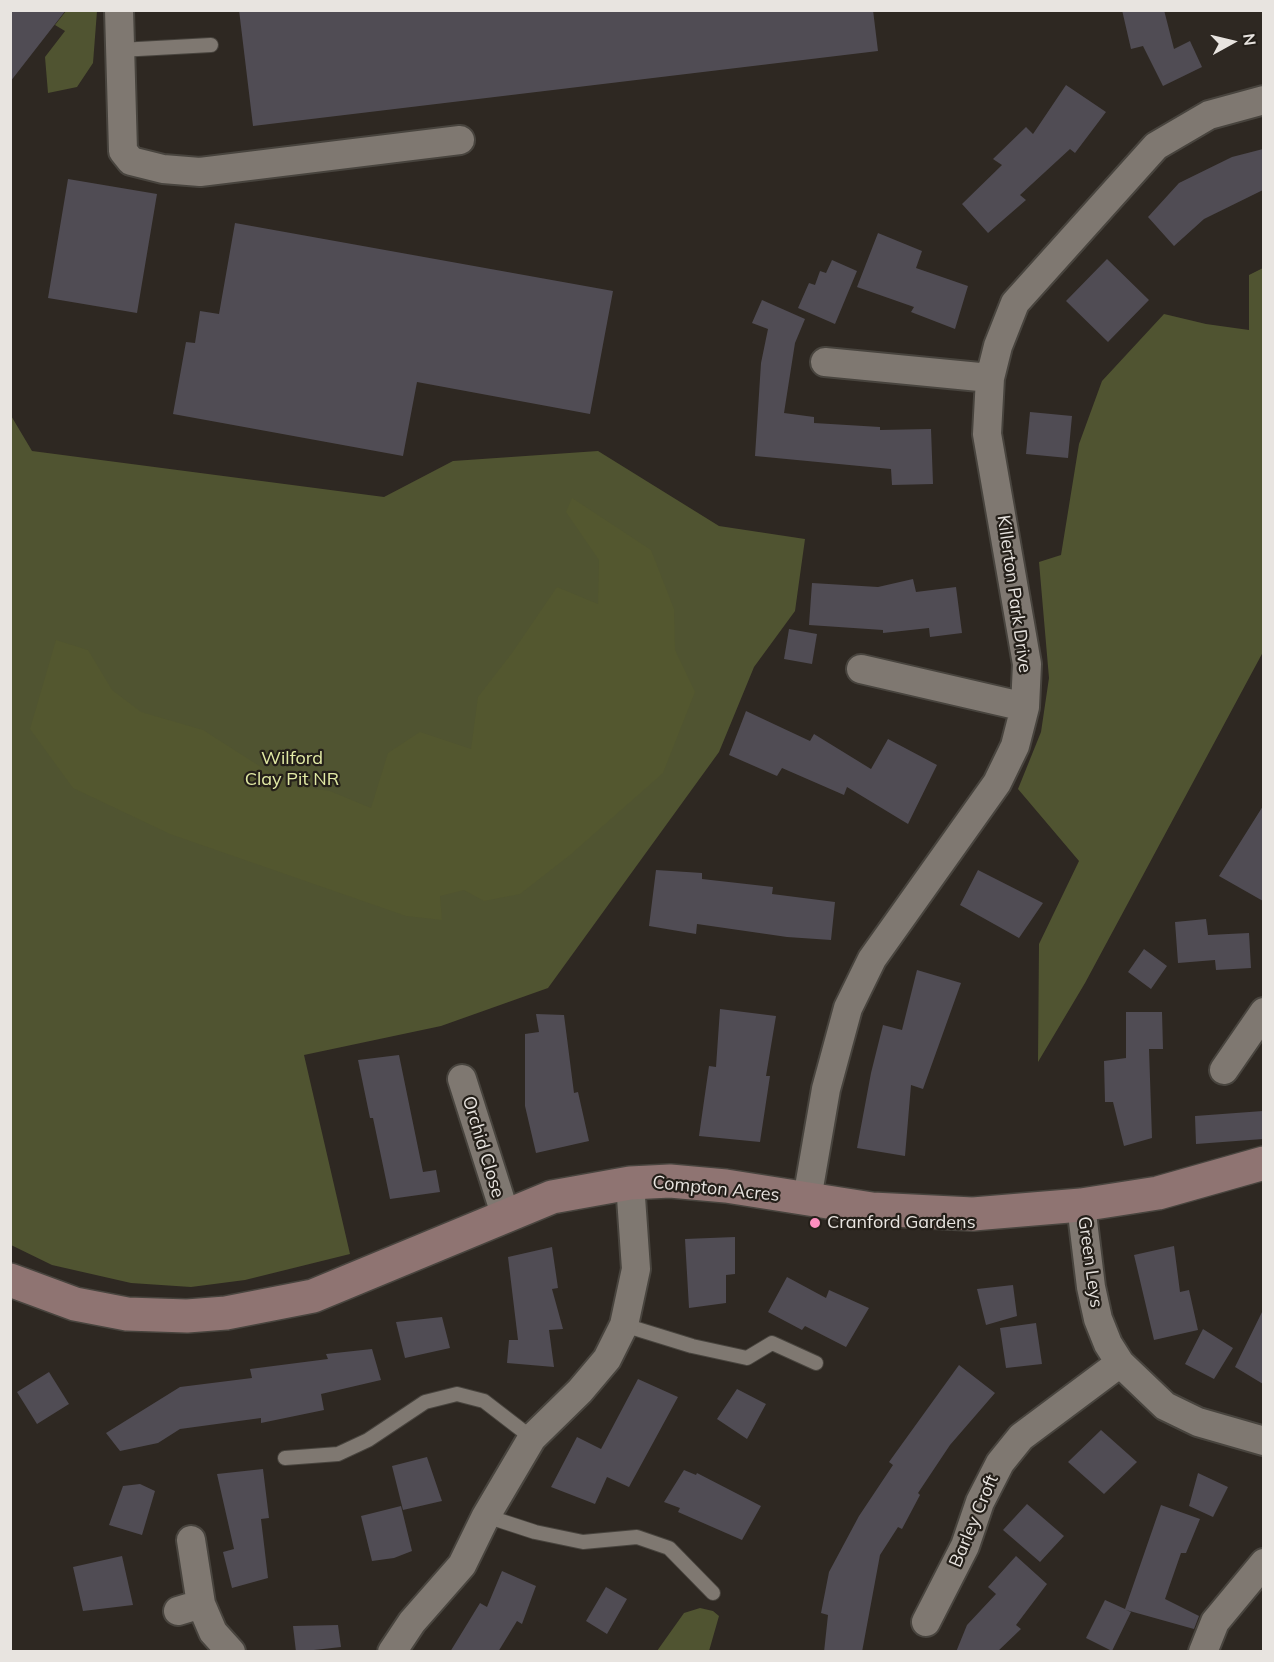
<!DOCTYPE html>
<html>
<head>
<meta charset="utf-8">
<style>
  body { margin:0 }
  #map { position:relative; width:1274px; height:1662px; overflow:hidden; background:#2e2822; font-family:Mulish,sans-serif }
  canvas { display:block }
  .frame { position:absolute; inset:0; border:12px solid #e8e4e0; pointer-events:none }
  .north { position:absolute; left:1202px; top:12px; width:60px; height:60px; -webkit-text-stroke:4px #241f19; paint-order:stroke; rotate:82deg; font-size:16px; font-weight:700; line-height:24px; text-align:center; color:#e8e4e0 }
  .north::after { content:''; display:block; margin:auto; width:21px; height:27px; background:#e8e4e0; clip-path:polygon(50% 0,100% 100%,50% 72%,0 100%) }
</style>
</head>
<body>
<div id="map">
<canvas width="1274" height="1662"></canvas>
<div class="frame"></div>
<div class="north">N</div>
</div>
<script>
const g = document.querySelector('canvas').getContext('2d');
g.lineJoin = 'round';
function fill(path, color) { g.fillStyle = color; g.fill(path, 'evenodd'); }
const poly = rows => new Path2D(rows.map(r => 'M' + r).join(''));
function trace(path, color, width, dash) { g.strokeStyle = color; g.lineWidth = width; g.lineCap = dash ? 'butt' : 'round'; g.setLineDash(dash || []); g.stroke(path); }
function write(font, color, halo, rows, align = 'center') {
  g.font = font + ' Mulish,sans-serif'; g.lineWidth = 4.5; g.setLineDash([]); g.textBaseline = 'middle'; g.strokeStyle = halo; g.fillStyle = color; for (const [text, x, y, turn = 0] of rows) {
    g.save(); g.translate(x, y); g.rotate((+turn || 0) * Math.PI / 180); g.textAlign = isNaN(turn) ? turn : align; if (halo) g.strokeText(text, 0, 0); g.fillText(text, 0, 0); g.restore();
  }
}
const green = poly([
  [66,11,97,11,93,63,77,87,48,93,45,57,65,31,55,25],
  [1263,268,1263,652,1085,983,1038,1062,1039,944,1079,861,1018,789,1041,732,1049,678,1039,562,1061,555,1079,444,1102,381,1164,314,1206,324,1249,330,1249,275],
  [10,414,32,451,384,497,453,461,598,451,719,526,805,539,795,611,754,667,719,752,548,988,441,1026,304,1055,350,1254,245,1280,191,1287,131,1283,52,1265,11,1245],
  [700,1608,713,1611,719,1616,709,1651,657,1651,684,1613]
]);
const forest = poly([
  [572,498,651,550,674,609,675,650,695,692,663,773,570,855,520,894,484,901,464,890,440,896,442,920,406,916,170,834,73,788,30,729,56,640,88,650,112,690,141,712,203,730,289,785,330,791,371,808,388,753,420,732,471,749,478,697,512,653,557,587,598,604,599,560,566,512]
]);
const building = poly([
  [10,10,66,10,10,82],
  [239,10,873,10,878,51,253,126],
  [1122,10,1164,10,1174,49,1190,41,1202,67,1163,86,1143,46,1131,49],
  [1066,85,1106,112,1075,153,1070,149,1020,195,1026,200,988,233,962,204,1002,165,993,159,1026,127,1033,134],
  [1263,149,1263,190,1204,219,1174,246,1148,217,1179,183,1232,157],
  [68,179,157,194,137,313,48,298],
  [235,223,613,291,590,414,417,382,403,456,173,414,186,342,195,343,200,311,219,314],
  [878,233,922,251,916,268,968,286,955,329,911,312,914,307,857,287],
  [1107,259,1149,300,1108,342,1066,301],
  [832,260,857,271,835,324,798,308,809,283,815,285,820,271,826,273],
  [762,300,805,319,795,343,784,413,814,417,814,423,880,427,880,430,931,429,933,484,892,485,891,469,755,456,761,363,768,329,752,323],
  [1030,412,1072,416,1068,458,1026,454],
  [913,579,916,592,956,587,962,633,930,637,929,628,883,633,883,630,809,625,812,583,878,587],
  [789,629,817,634,812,664,784,659],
  [746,711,810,741,814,734,871,769,888,739,937,765,908,824,847,787,844,795,782,768,777,776,729,755],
  [1263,806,1263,901,1219,876],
  [656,870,702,873,702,879,773,887,772,894,835,902,831,940,787,937,697,924,696,934,649,926],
  [978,870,1043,903,1019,938,960,905],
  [1206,919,1208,935,1249,933,1251,968,1216,970,1215,960,1178,963,1175,922],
  [1144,949,1167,966,1151,989,1128,972],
  [917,970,961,983,923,1089,911,1085,905,1156,857,1148,871,1073,883,1025,902,1030],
  [720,1009,776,1016,766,1076,770,1076,760,1142,699,1136,709,1066,716,1067],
  [1126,1012,1162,1012,1163,1049,1149,1049,1152,1138,1124,1146,1113,1102,1105,1102,1104,1061,1126,1058],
  [536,1014,564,1015,574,1093,578,1092,589,1141,536,1153,525,1106,525,1034,539,1032],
  [399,1055,423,1172,436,1170,440,1192,390,1199,373,1118,370,1118,358,1060],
  [1263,1111,1263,1139,1196,1144,1195,1116],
  [735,1237,735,1274,726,1275,726,1303,689,1308,685,1239],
  [1174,1246,1180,1292,1189,1290,1198,1330,1154,1340,1134,1255],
  [552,1247,558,1288,552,1289,563,1329,549,1330,554,1367,507,1363,509,1340,518,1340,508,1257],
  [787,1277,826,1298,829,1290,869,1308,846,1347,805,1326,802,1330,768,1312],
  [1013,1285,1017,1316,986,1325,977,1289],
  [1263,1310,1263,1384,1235,1367],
  [442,1317,450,1348,405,1358,396,1322],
  [1036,1323,1042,1364,1006,1368,1000,1328],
  [1203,1329,1233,1348,1214,1379,1185,1364],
  [372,1349,381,1380,321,1394,324,1410,261,1423,261,1418,180,1429,158,1443,120,1451,106,1433,180,1387,252,1378,250,1369,328,1359,326,1354],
  [959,1365,995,1393,950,1445,918,1493,920,1495,902,1529,898,1527,880,1555,862,1652,824,1652,828,1615,821,1613,829,1572,859,1516,893,1465,889,1462],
  [49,1372,69,1404,37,1424,17,1392],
  [638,1379,678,1397,629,1487,607,1477,595,1504,551,1487,577,1437,601,1449],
  [737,1389,766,1404,747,1439,717,1419],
  [1101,1430,1137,1462,1104,1494,1068,1462],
  [427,1457,442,1501,403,1510,392,1466],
  [263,1469,269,1518,261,1519,268,1578,232,1588,223,1552,234,1549,217,1474],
  [684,1470,696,1475,697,1473,761,1506,742,1540,678,1512,680,1508,664,1502],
  [1198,1473,1228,1487,1213,1517,1189,1506],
  [140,1484,155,1491,142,1535,109,1525,123,1486],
  [1027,1504,1064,1536,1040,1562,1003,1530],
  [1161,1505,1200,1519,1186,1553,1181,1553,1165,1599,1199,1616,1194,1629,1126,1610,1131,1612,1112,1651,1086,1638,1105,1600,1125,1609],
  [401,1506,412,1551,394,1558,372,1561,361,1516],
  [122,1556,133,1605,83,1611,73,1567],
  [1016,1556,1047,1584,1016,1625,1021,1629,997,1652,956,1652,967,1625,996,1594,988,1587],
  [502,1571,536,1586,522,1624,517,1621,498,1652,450,1652,480,1603,487,1607],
  [606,1587,627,1599,607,1634,586,1621],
  [338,1625,341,1647,296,1652,293,1626]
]);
const lane = poly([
  [120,50,211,45],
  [624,1325,692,1346,747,1358,772,1343,816,1363],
  [285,1458,338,1454,368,1440,425,1402,457,1394,484,1401,532,1438],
  [486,1516,535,1532,583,1542,637,1537,669,1548,713,1593]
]);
const street = poly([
  [119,10,123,151,131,161,163,169,200,172,460,140],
  [825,362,990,378],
  [861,669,1025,707],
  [1224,1070,1264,1012],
  [462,1079,505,1214],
  [807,1199,826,1089,848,1008,872,959,997,783,1015,746,1025,707,1027,664,987,434,990,378,998,346,1015,303,1156,146,1209,115,1264,100],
  [1081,1205,1091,1287,1098,1319,1108,1344,1120,1363,1165,1406,1198,1422,1264,1441],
  [191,1540,201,1604],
  [178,1611,201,1604,213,1632,231,1652],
  [926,1622,965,1546,980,1502,1000,1463,1021,1437,1120,1363],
  [392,1652,412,1622,462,1565,486,1516,532,1438,580,1391,607,1359,624,1325,636,1269,630,1183],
  [1203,1652,1215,1622,1264,1563]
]);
const secondary = poly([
  [10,1280,75,1304,127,1314,187,1316,226,1313,313,1296,552,1197,630,1183,670,1181,726,1186,872,1209,973,1214,1081,1205,1158,1193,1264,1163]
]);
const markers = [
  [815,1223,6,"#fd8ebf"]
];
const streetNames = [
  ["Killerton Park Drive",1014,594,82],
  ["Orchid Close",483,1147,73],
  ["Compton Acres",716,1189,6],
  ["Green Leys",1090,1262,82],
  ["Barley Croft",974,1521,-67]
];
const parkNames = [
  ["Wilford",292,759],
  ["Clay Pit NR",292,780]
];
const poiNames = [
  ["Cranford Gardens",827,1223]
];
fill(green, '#505431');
fill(forest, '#53572f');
fill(building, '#504c54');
trace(lane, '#48443e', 16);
trace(street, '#48443e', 32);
trace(secondary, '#48443e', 36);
trace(lane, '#7f7871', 14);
trace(street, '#7f7871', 28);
trace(secondary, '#8f7472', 33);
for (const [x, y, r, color] of markers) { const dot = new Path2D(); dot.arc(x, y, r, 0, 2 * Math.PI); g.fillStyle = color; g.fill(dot); trace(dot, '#241f19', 2); }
write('18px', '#e8e4e0', '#241f19', streetNames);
write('18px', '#e2eaa5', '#241f19', parkNames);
write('18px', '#e8e4e0', '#241f19', poiNames, 'left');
</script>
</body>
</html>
